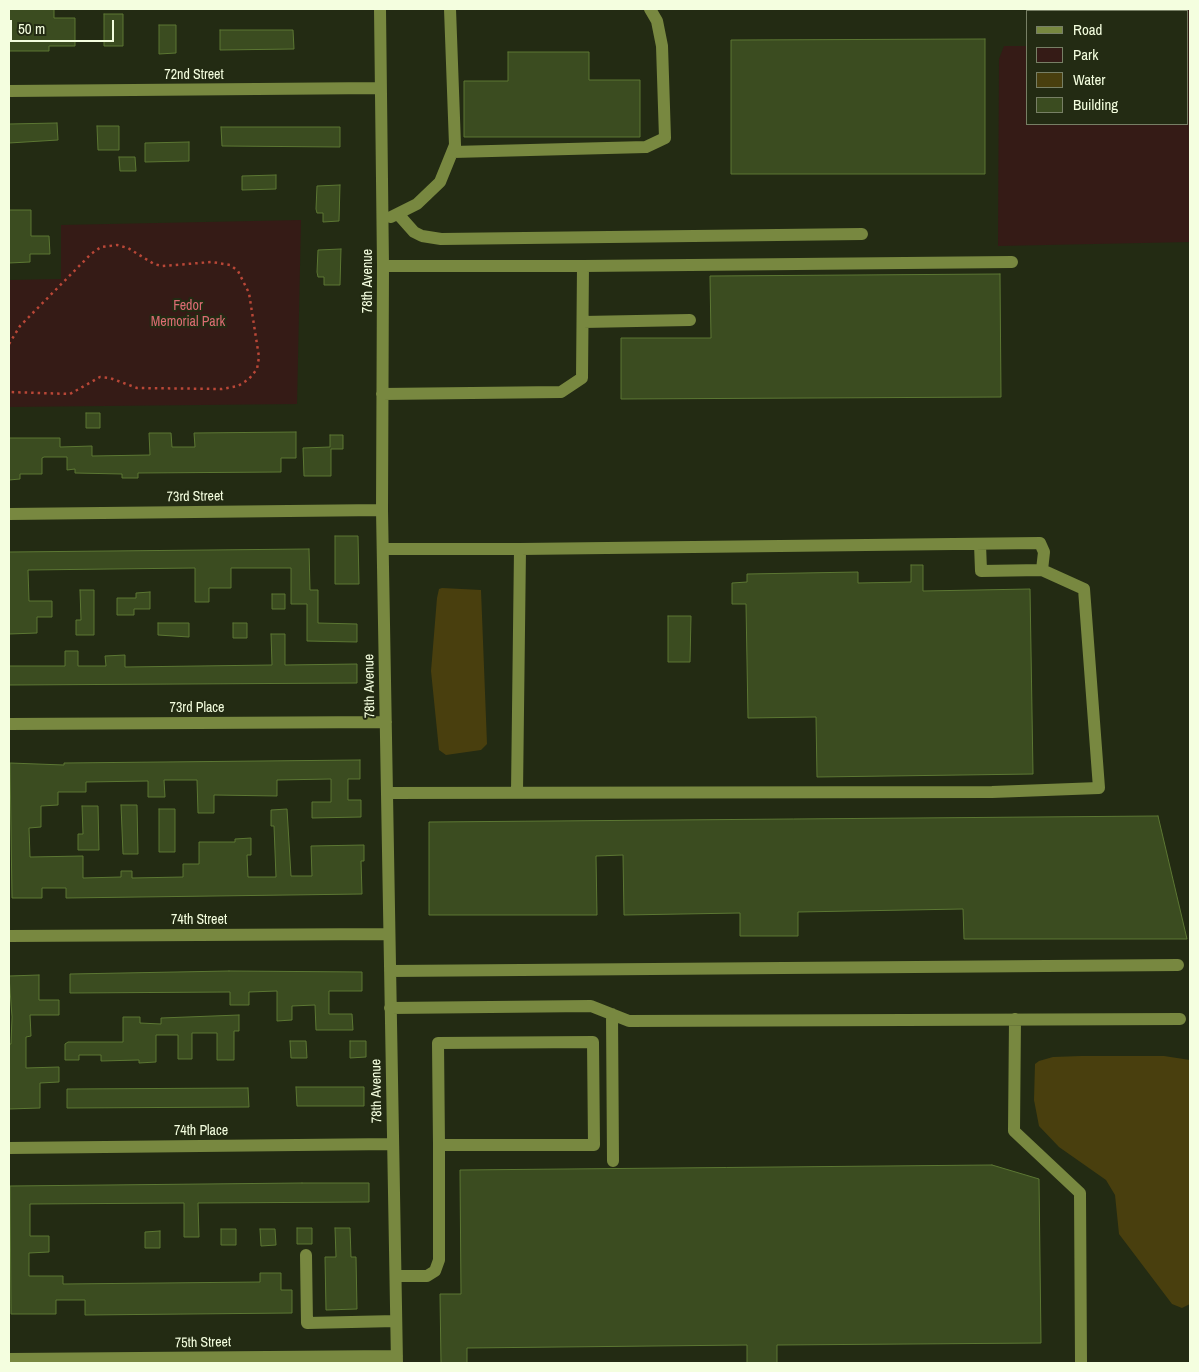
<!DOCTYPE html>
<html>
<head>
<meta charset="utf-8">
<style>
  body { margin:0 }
  #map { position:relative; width:1199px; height:1372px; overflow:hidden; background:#232b13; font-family:"Archivo Narrow",sans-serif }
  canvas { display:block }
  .frame { position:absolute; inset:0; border:10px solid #f4fedf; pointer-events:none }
  .legend { position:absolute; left:1026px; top:10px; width:162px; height:115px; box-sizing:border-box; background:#232b13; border:1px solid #777f65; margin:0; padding:6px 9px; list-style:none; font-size:15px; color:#f4fedf }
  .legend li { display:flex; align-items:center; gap:10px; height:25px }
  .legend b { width:25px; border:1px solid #777f65 }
  .scale { position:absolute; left:10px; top:20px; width:104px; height:22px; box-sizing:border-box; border:2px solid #f4fedf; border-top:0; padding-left:6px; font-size:15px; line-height:18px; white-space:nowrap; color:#f4fedf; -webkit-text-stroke:4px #232b13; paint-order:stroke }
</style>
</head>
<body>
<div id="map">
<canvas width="1199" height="1372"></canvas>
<div class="frame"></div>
<ul class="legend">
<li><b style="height:6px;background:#788840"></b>Road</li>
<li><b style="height:14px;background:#351b16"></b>Park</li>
<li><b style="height:14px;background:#493f0e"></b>Water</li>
<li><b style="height:14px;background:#3b4c20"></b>Building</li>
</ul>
<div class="scale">50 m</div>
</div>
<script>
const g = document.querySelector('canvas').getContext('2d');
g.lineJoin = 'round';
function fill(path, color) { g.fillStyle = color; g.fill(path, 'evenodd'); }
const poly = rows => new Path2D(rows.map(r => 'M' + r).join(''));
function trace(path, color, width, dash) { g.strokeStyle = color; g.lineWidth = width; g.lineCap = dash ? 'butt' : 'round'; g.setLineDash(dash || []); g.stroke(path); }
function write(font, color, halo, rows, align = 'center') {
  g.font = font + ' "Archivo Narrow",sans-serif'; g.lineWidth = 4; g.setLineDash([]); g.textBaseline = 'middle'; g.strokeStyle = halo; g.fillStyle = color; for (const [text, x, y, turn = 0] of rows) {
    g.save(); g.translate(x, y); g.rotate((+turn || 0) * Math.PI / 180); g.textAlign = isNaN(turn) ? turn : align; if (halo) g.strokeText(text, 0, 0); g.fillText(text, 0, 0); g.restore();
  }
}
const green = poly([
  [1118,9,1190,9,1190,242,998,246,999,59,1004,46,1028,46,1028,124,1188,124,1188,11,1117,11],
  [301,220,297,404,9,407,9,280,61,279,61,225]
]);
const water = poly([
  [442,588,481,590,487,744,481,750,446,755,439,750,431,671,437,598,439,589],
  [1081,1056,1164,1056,1190,1060,1190,1304,1182,1308,1172,1304,1119,1234,1115,1195,1106,1180,1059,1147,1039,1126,1034,1100,1035,1064,1039,1061,1053,1057]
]);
const building = poly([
  [9,9,54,9,54,18,75,18,75,46,49,46,49,51,9,51,9,9],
  [104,14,123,14,123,46,104,46,104,14],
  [159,25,176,25,176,53,159,54,159,25],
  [220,30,293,30,294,49,220,50,220,30],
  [985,39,985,174,731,174,731,40,985,39],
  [508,52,589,52,589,80,640,80,640,137,464,137,464,81,508,81,508,52],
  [57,123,58,140,9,143,9,124,57,123],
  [97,126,119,126,119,150,98,150,97,126],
  [221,127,340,127,340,147,222,146,221,127],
  [189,142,189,161,145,162,145,143,189,142],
  [119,157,135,157,136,171,120,171,119,157],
  [276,175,276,189,242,190,242,176,276,175],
  [340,185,339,221,323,222,323,213,317,213,316,209,317,186,340,185],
  [9,210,31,210,31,236,49,236,50,254,30,254,30,262,9,263,9,210],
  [341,249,340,285,324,285,324,277,318,277,317,272,318,250,341,249],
  [1000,274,1001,397,621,399,621,338,711,338,710,276,1000,274],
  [86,413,100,413,100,428,86,428,86,413],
  [296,432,296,458,281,458,281,472,138,473,138,478,122,478,122,474,75,473,75,469,67,470,67,457,44,457,42,458,42,474,20,474,20,479,9,480,9,438,60,438,60,447,92,446,92,456,150,455,149,433,171,433,172,447,195,447,194,433,296,432],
  [330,435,343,435,343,449,331,449,331,476,304,476,303,448,330,447,330,435],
  [335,536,358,536,359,584,335,584,335,536],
  [309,549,310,590,318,590,318,623,357,624,357,642,307,641,307,604,291,604,291,568,231,568,231,588,209,588,209,602,195,602,195,568,28,570,29,601,52,601,52,617,37,617,37,633,9,634,9,552,309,549],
  [911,565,923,565,923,591,1030,589,1033,774,817,777,816,717,748,718,746,604,732,604,732,583,747,582,747,574,858,572,858,583,911,582,911,565],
  [80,590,94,590,94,635,76,635,76,620,81,620,80,590],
  [150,592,150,609,134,609,134,615,117,615,117,598,136,598,136,593,150,592],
  [272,594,285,594,285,609,272,609,272,594],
  [668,616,691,616,690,662,668,662,668,616],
  [158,623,189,623,189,637,158,635,158,623],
  [233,623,247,623,247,638,233,638,233,623],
  [271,634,285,634,285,665,357,664,357,683,9,685,9,666,65,666,65,651,78,651,78,666,106,666,105,656,125,655,125,667,272,665,271,634],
  [360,760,360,779,348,779,348,800,361,800,361,817,312,818,312,802,331,802,331,779,277,780,277,796,214,795,214,813,198,813,197,780,164,780,165,797,148,797,148,781,86,782,86,792,58,792,58,805,41,806,41,827,29,828,30,857,83,856,83,878,121,877,121,871,132,871,132,878,183,877,183,864,199,864,199,842,235,842,235,839,251,838,251,855,247,855,248,877,276,877,274,826,271,826,271,810,287,809,291,876,312,876,311,846,364,845,364,861,361,861,362,894,66,898,66,888,42,888,42,898,12,898,10,763,64,765,64,763,360,760],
  [121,805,137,805,138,854,123,854,121,805],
  [82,806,98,806,99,850,78,850,78,834,83,834,82,806],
  [159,809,175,809,175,852,159,852,159,809],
  [1158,816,1187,939,964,939,963,909,798,912,798,936,740,936,740,913,624,915,623,855,596,856,597,915,429,915,429,822,1158,816],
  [229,971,362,972,362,991,329,991,329,1014,352,1014,353,1030,316,1030,315,1005,292,1006,292,1020,277,1021,277,991,249,992,249,1005,230,1005,230,992,70,993,70,974,229,971],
  [39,975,39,1000,59,1000,59,1015,30,1015,31,1036,26,1037,26,1068,59,1067,59,1082,40,1083,40,1108,9,1109,9,1044,11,1044,12,1017,9,976,39,975],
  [239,1015,239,1031,234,1031,234,1060,217,1060,217,1033,192,1033,192,1059,178,1059,178,1035,156,1035,156,1062,139,1063,139,1060,101,1061,101,1055,79,1055,79,1060,65,1060,65,1044,68,1042,123,1042,123,1017,140,1017,140,1023,161,1024,161,1018,239,1015],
  [290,1041,306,1041,307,1058,291,1058,290,1041],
  [350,1041,366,1041,366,1057,350,1058,350,1041],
  [296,1087,364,1087,364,1106,297,1106,296,1087],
  [248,1088,249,1107,67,1108,67,1089,248,1088],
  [992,1165,1039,1179,1041,1343,777,1345,777,1363,747,1363,747,1345,467,1348,467,1363,441,1363,440,1294,461,1294,460,1170,992,1165],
  [302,1183,369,1183,369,1202,198,1203,199,1237,184,1237,184,1203,30,1204,30,1236,49,1236,49,1252,29,1253,29,1276,63,1276,63,1284,260,1282,260,1273,281,1273,281,1290,292,1290,292,1313,85,1315,85,1300,56,1300,56,1314,11,1314,10,1186,302,1183],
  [297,1228,312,1228,312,1244,297,1244,297,1228],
  [335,1228,350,1228,351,1257,356,1257,357,1309,326,1310,325,1257,336,1257,335,1228],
  [221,1229,236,1229,236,1245,221,1245,221,1229],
  [260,1229,275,1229,276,1245,261,1246,260,1229],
  [160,1231,160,1248,145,1248,145,1232,160,1231]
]);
const path = poly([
  [9,344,20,326,91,254,101,247,117,245,128,248,154,264,162,266,212,262,230,265,238,271,249,293,259,357,257,369,249,379,238,386,222,389,137,388,110,378,100,377,70,394,9,392]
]);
const minor = poly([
  [380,9,383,266,382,510,397,1363],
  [9,91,380,88],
  [453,152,646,147,665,138,662,46,657,21,650,9],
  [398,214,414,232,422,236,441,239,862,234],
  [391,217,417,204,440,182,455,145,450,9],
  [383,266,583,266],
  [583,322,690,320],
  [382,394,561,392,582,378,583,266,1012,262],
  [9,514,382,510],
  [383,549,520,549,517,792],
  [520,549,1040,543,1044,552,1042,570,981,571,980,544],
  [9,724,386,722],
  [387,793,992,792,1099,788,1084,589,1042,570],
  [9,936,389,934],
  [390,971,1178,965],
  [390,1008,591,1006,629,1021,1180,1019],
  [612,1014,613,1161],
  [1015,1019,1014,1131,1080,1193,1081,1363],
  [9,1148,393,1144],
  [306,1255,307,1323,396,1321],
  [396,1276,427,1276,435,1271,439,1260,439,1145,438,1043,593,1042,594,1145,439,1145],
  [9,1359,397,1356]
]);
const streetNames = [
  ["72nd Street",194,75],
  ["78th Avenue",368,281,-90],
  ["73rd Street",195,497,-1],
  ["78th Avenue",370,686,-91],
  ["73rd Place",197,708],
  ["74th Street",199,920],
  ["78th Avenue",377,1091,-91],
  ["74th Place",201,1131],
  ["75th Street",203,1343,-1]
];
const parkNames = [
  ["Fedor",188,306],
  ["Memorial Park",188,322]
];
fill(green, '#351b16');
fill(water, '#493f0e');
fill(building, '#3b4c20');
trace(building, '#5c7733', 1);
trace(path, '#b94737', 2.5, [2.5, 4]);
trace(minor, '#788840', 12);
write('14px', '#f4fedf', '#232b13', streetNames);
write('14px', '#dc6c73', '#232b13', parkNames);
</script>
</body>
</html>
